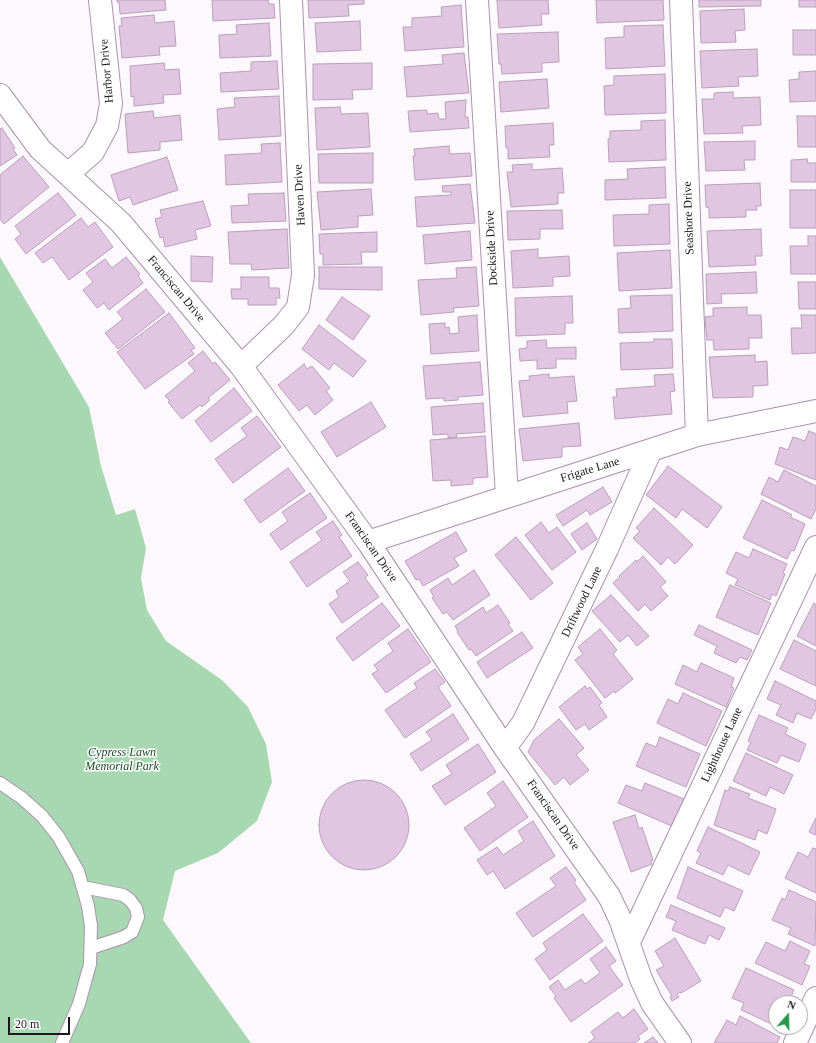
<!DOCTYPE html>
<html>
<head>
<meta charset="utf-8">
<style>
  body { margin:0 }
  #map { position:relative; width:816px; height:1043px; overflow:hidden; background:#fdf8fd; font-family:Georgia,serif }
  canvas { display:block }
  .north { position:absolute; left:768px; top:995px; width:40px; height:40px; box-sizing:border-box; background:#fff; border:1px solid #a5a1a5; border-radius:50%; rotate:20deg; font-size:11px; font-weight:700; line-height:16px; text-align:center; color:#1e151e }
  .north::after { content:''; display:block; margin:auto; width:14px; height:18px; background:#2a9750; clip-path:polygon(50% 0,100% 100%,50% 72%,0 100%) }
  .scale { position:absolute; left:8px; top:1017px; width:62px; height:18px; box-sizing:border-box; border:2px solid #1e151e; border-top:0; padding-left:5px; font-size:12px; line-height:14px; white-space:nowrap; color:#1e151e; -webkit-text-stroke:3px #fff; paint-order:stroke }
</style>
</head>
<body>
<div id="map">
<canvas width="816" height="1043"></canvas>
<div class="north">N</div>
<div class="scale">20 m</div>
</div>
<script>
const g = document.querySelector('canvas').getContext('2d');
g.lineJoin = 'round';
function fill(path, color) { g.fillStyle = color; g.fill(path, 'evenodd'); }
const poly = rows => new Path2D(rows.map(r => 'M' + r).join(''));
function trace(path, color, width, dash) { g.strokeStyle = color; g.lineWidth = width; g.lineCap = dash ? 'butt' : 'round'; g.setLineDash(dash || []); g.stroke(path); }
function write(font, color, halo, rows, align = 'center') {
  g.font = font + ' Georgia,serif'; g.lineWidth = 3; g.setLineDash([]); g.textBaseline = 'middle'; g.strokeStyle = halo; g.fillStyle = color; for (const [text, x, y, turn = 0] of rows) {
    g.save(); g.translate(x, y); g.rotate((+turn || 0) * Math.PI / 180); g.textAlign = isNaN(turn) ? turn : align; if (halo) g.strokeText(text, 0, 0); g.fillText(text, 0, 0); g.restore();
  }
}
const green = poly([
  [0,257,89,407,101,466,116,515,135,509,146,548,141,578,147,610,166,641,222,680,248,707,266,744,272,782,257,821,218,853,175,871,163,920,251,1043,0,1043]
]);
const building = poly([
  [117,0,165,0,166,10,120,14,119,2,117,2,117,0],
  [212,0,268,0,269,4,274,4,275,18,213,21,212,0],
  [308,0,364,0,364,4,348,5,349,16,309,18,308,0],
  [497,0,548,0,549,14,541,14,542,25,499,28,497,0],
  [596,0,663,0,664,20,597,23,596,0],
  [699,0,761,0,761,6,699,7,699,0],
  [799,0,816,0,816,7,799,7,799,0],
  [461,5,464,47,405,51,403,27,412,27,412,18,442,16,441,7,461,5],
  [744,9,745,30,735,31,736,42,701,43,700,11,744,9],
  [154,15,155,23,174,21,176,46,159,47,160,55,122,58,119,26,122,26,121,18,154,15],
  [360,21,361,50,317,52,315,23,360,21],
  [269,23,271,56,220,58,219,35,237,34,236,25,269,23],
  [663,25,665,66,606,69,605,38,624,37,624,26,663,25],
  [793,30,816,30,816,55,793,55,793,30],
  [558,32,559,62,542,63,542,72,502,74,501,64,499,64,497,34,558,32],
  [757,49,758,76,738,77,739,86,702,88,700,51,757,49],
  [464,53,469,93,407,97,404,67,443,64,442,55,464,53],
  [277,61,279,89,221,92,220,73,251,71,251,62,277,61],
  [164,63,165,70,179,69,181,94,163,95,164,103,134,106,134,96,131,97,130,66,164,63],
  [372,63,372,89,352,90,353,99,313,100,313,64,372,63],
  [816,71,816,101,790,102,789,80,799,79,799,72,816,71],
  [665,74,666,113,605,115,604,86,614,85,614,76,665,74],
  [547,79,549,108,501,112,499,82,547,79],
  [733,92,733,98,760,97,761,125,742,126,743,133,704,134,702,99,714,99,714,93,733,92],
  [279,96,281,136,219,140,217,109,235,107,234,98,279,96],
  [466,100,465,117,468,117,469,128,410,132,408,111,427,110,427,114,438,113,439,119,446,119,445,102,466,100],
  [340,107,341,114,368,113,370,147,317,150,315,108,340,107],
  [153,111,154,118,180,115,182,140,160,142,160,150,128,153,125,114,153,111],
  [797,116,816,116,816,147,798,147,797,116],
  [665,120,666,160,609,162,608,139,610,139,610,131,641,130,641,121,665,120],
  [553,123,554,145,549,145,550,157,508,159,508,148,506,148,505,126,553,123],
  [2,128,15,148,13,149,17,155,0,166,0,129,2,128],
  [755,141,755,160,744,160,745,170,706,171,704,142,755,141],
  [280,143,282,182,226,185,225,155,262,153,261,144,280,143],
  [449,146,450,154,470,153,472,176,415,180,413,156,415,156,414,149,449,146],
  [373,153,373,183,319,183,318,154,373,153],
  [23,156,49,187,4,224,0,219,0,175,23,156],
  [167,157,178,190,133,205,130,197,119,201,111,175,167,157],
  [807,159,808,163,816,163,816,182,791,182,791,160,807,159],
  [532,164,532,170,562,168,564,193,558,193,558,204,511,207,507,172,513,172,512,165,532,164],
  [665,167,666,198,605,200,605,180,628,179,627,169,665,167],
  [760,183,761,206,756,206,757,210,746,210,746,217,709,218,709,208,706,207,705,185,760,183],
  [470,184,475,223,417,227,415,197,451,195,451,192,443,192,442,186,470,184],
  [371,189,373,215,358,216,358,227,321,230,317,192,371,189],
  [790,190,816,190,816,228,790,228,790,190],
  [58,193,76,215,26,254,15,239,21,234,15,226,58,193],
  [284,193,286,221,232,223,231,206,249,205,248,194,284,193],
  [203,201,211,226,195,230,197,239,165,247,163,237,160,238,155,219,162,217,160,210,203,201],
  [669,204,670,244,614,246,613,215,649,214,649,205,669,204],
  [562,210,563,229,540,229,540,239,508,240,507,211,562,210],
  [81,218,88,227,95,222,113,247,69,280,52,257,43,263,35,253,81,218],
  [287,229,289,268,252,270,251,264,230,264,228,232,287,229],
  [761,229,762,256,755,256,756,265,709,267,707,231,761,229],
  [470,231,472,260,425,264,423,235,470,231],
  [377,232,377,252,361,252,362,264,323,265,323,254,320,254,319,234,377,232],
  [808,236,816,236,816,274,791,274,790,246,808,246,808,236],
  [538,249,538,258,569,256,570,276,553,277,553,286,513,288,511,251,538,249],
  [670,250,672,288,619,291,617,253,670,250],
  [191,256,213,257,212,282,191,281,191,256],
  [126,257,140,274,138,276,143,283,109,310,104,303,97,308,83,290,93,282,86,273,105,259,112,268,126,257],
  [319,267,382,267,382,290,319,289,319,267],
  [476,267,479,306,453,308,454,312,421,315,418,280,457,278,456,268,476,267],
  [756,272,757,293,721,294,722,303,707,304,706,274,756,272],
  [241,277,269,277,269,288,279,288,280,298,276,298,276,305,248,305,248,299,232,299,231,289,241,289,241,277],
  [798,282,816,282,816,309,799,309,798,282],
  [146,289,165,312,118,349,105,333,123,319,117,312,146,289],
  [672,295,673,331,619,333,618,309,631,308,630,296,672,295],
  [572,296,573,323,565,323,565,334,516,336,515,298,572,296],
  [342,297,370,316,353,340,326,320,342,297],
  [747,307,747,315,761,315,762,338,749,338,749,349,714,350,713,340,707,340,705,317,713,316,713,308,747,307],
  [169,313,195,348,191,350,194,354,145,389,117,352,169,313],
  [477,315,479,351,431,354,429,324,445,323,445,328,449,327,450,334,459,333,458,317,477,315],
  [801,315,816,315,816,353,792,354,791,328,802,328,801,315],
  [319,325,366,361,353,377,334,363,329,370,302,349,319,325],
  [654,339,672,339,673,368,621,370,620,343,654,342,654,339],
  [546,340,547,348,576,347,576,359,556,359,556,368,537,369,537,360,520,361,519,349,527,348,527,341,546,340],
  [203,351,213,364,215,362,230,380,208,398,210,400,202,407,200,405,182,419,168,402,170,401,165,396,195,371,188,363,203,351],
  [755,355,755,362,767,361,768,385,753,386,753,397,713,398,709,357,755,355],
  [480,362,483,395,458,397,458,400,444,401,444,398,426,399,423,366,480,362],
  [304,364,307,369,312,366,330,388,326,391,333,400,315,415,307,405,299,411,278,385,304,364],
  [549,374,549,378,574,376,577,401,567,402,568,413,523,417,519,381,530,380,529,376,549,374],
  [673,374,675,391,670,392,672,414,615,419,613,397,617,397,616,389,655,386,654,375,673,374],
  [234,388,252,411,211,442,195,421,234,388],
  [371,402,386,427,337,457,321,432,371,402],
  [483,403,485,432,456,434,457,437,448,438,448,434,433,435,431,407,483,403],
  [257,416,281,447,233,483,215,459,247,436,241,428,257,416],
  [579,423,581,446,562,447,562,457,523,461,519,429,579,423],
  [809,431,816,434,816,480,775,464,780,447,788,450,793,437,805,441,809,431],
  [485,436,488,477,473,478,473,484,451,486,451,480,433,481,430,440,485,436],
  [668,466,722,507,707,528,682,509,676,518,646,495,668,466],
  [288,468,305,491,260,523,244,500,288,468],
  [784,470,816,486,816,509,811,519,761,494,769,477,778,482,784,470],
  [603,487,612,502,590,515,587,510,563,526,556,515,603,487],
  [310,493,327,518,281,550,270,534,288,521,282,512,310,493],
  [762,500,792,515,790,517,805,524,794,551,791,550,787,559,743,538,762,500],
  [654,508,693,545,675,564,668,557,661,565,633,538,640,531,636,528,654,508],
  [333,521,342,535,339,537,352,556,307,587,290,562,322,540,316,532,333,521],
  [541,522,549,533,557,527,576,552,552,570,525,535,541,522],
  [587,523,597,539,582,550,571,534,587,523],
  [456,532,467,551,454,558,459,566,423,586,419,579,416,580,405,561,456,532],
  [516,537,553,583,531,600,495,555,516,537],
  [753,549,787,564,783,573,785,574,776,596,772,594,770,600,735,585,738,579,726,573,736,552,749,558,753,549],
  [643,556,666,582,660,587,668,596,651,611,645,604,638,611,613,583,620,577,619,576,636,560,637,562,643,556],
  [358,562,368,575,365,578,379,597,342,623,329,604,339,597,336,591,350,581,343,572,358,562],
  [474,570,490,595,453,620,447,612,443,614,432,598,434,597,430,590,448,578,452,585,474,570],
  [730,585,771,603,758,635,716,617,730,585],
  [611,595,649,636,637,646,628,635,620,642,592,611,611,595],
  [382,603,400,626,353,661,336,638,382,603],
  [814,603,816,605,816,646,797,636,814,603],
  [498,605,510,623,508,624,513,631,476,656,471,649,469,650,457,632,458,631,455,626,483,607,486,613,498,605],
  [699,625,752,650,747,660,740,657,736,663,714,653,717,646,694,635,699,625],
  [408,629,431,662,386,693,372,674,378,670,374,665,393,651,388,643,408,629],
  [600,629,617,650,613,654,633,679,615,693,614,691,605,698,575,660,583,654,578,647,600,629],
  [522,632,533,648,487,678,477,662,522,632],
  [794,640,816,651,816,686,780,669,794,640],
  [701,663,734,678,731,687,734,688,726,707,675,684,683,665,697,672,701,663],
  [435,669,445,682,438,687,451,706,405,738,385,710,417,688,414,683,435,669],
  [775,681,816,701,816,709,811,719,797,713,793,723,776,715,781,705,767,699,775,681],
  [585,686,587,689,590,687,602,703,599,705,607,717,589,730,585,724,576,730,559,707,585,686],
  [683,693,722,711,706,746,657,723,668,699,678,704,683,693],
  [453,714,469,739,421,771,410,754,432,740,426,732,453,714],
  [759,715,788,728,785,734,806,744,799,762,781,755,777,763,747,750,751,742,748,741,759,715],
  [559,719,584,748,576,755,589,770,570,785,564,777,555,785,528,752,534,740,559,719],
  [660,737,700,754,686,787,636,766,646,743,656,747,660,737],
  [478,744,496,772,445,805,432,786,452,774,446,765,478,744],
  [746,753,793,775,784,794,770,787,766,796,733,781,746,753],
  '319 825a45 45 0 1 1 90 0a45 45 0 1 1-90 0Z',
  [503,781,528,817,480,851,464,828,496,806,487,793,503,781],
  [645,783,684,799,672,826,618,803,626,785,642,791,645,783],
  [730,787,750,794,748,798,776,809,767,834,758,830,755,840,714,825,725,790,728,791,730,787],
  [635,815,639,829,642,827,653,860,651,861,652,864,631,872,613,822,635,815],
  [816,818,816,835,809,832,816,818],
  [533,821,555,856,505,889,493,871,487,875,477,860,497,847,503,855,524,841,518,831,533,821],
  [708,827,760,852,749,875,728,865,723,875,696,863,701,853,697,851,708,827],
  [813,848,816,849,816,893,785,878,798,852,808,857,813,848],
  [566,867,576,880,574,882,586,900,533,937,516,913,556,886,550,878,566,867],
  [688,867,743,891,734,911,725,907,720,917,677,898,688,867],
  [789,890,816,902,815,946,788,934,791,928,772,920,782,898,785,900,789,890],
  [671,905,725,928,719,940,709,935,705,944,672,930,676,921,666,917,671,905],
  [583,914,603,941,550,980,535,959,547,950,543,943,583,914],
  [675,938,701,981,681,993,680,992,677,994,679,997,672,1001,670,997,672,996,656,970,664,966,655,951,675,938],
  [790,941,810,951,804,964,810,966,802,985,755,963,766,942,785,951,790,941],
  [606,947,616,961,609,966,623,985,571,1022,554,998,556,996,549,987,558,980,565,990,581,979,585,984,600,973,590,959,606,947],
  [746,968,794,990,790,999,796,1002,796,1003,776,1003,776,1026,741,1010,744,1003,732,998,746,968],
  [634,1009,648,1029,638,1036,640,1039,635,1043,588,1043,595,1038,591,1032,618,1012,623,1018,634,1009],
  [740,1016,780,1037,777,1043,714,1043,727,1020,736,1025,740,1016],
  [653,1037,658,1043,644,1043,653,1037]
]);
const service = poly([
  [0,783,22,798,42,816,58,836,78,871,88,906,91,926,90,964,79,1004,62,1043],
  [83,887,123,895,130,900,136,908,138,917,132,932,124,937,91,948]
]);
const minor = poly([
  [477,0,507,496],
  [681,0,697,435],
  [0,95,40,149,121,223,241,366,368,542,505,748,609,896,620,919,641,979,652,1003,680,1043],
  [68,174,93,152,107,126,111,104,100,0],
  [241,366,284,325,298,307,303,275,291,0],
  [368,542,697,435,816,411],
  [505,748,523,723,607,549,650,452],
  [629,942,816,547],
  [795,1043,816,998]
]);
const streetNames = [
  ["Harbor Drive",107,71,-95],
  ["Haven Drive",300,195,-93],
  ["Seashore Drive",689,218,-92],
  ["Dockside Drive",492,248,-93],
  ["Franciscan Drive",176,289,50],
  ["Frigate Lane",590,470,-17],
  ["Franciscan Drive",371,547,55],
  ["Driftwood Lane",582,602,-64],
  ["Lighthouse Lane",722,745,-65],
  ["Franciscan Drive",553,815,55]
];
const parkNames = [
  ["Cypress Lawn",122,753],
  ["Memorial Park",122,767]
];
fill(green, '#a7d8b1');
fill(building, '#e0c6e1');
trace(building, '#b9a0ba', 1);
trace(service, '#ab92ad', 14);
trace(minor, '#ab92ad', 24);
trace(service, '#fff', 12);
trace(minor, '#fff', 22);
write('12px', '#1e151e', '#fff', streetNames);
write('italic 12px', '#194827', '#fff', parkNames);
</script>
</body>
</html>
